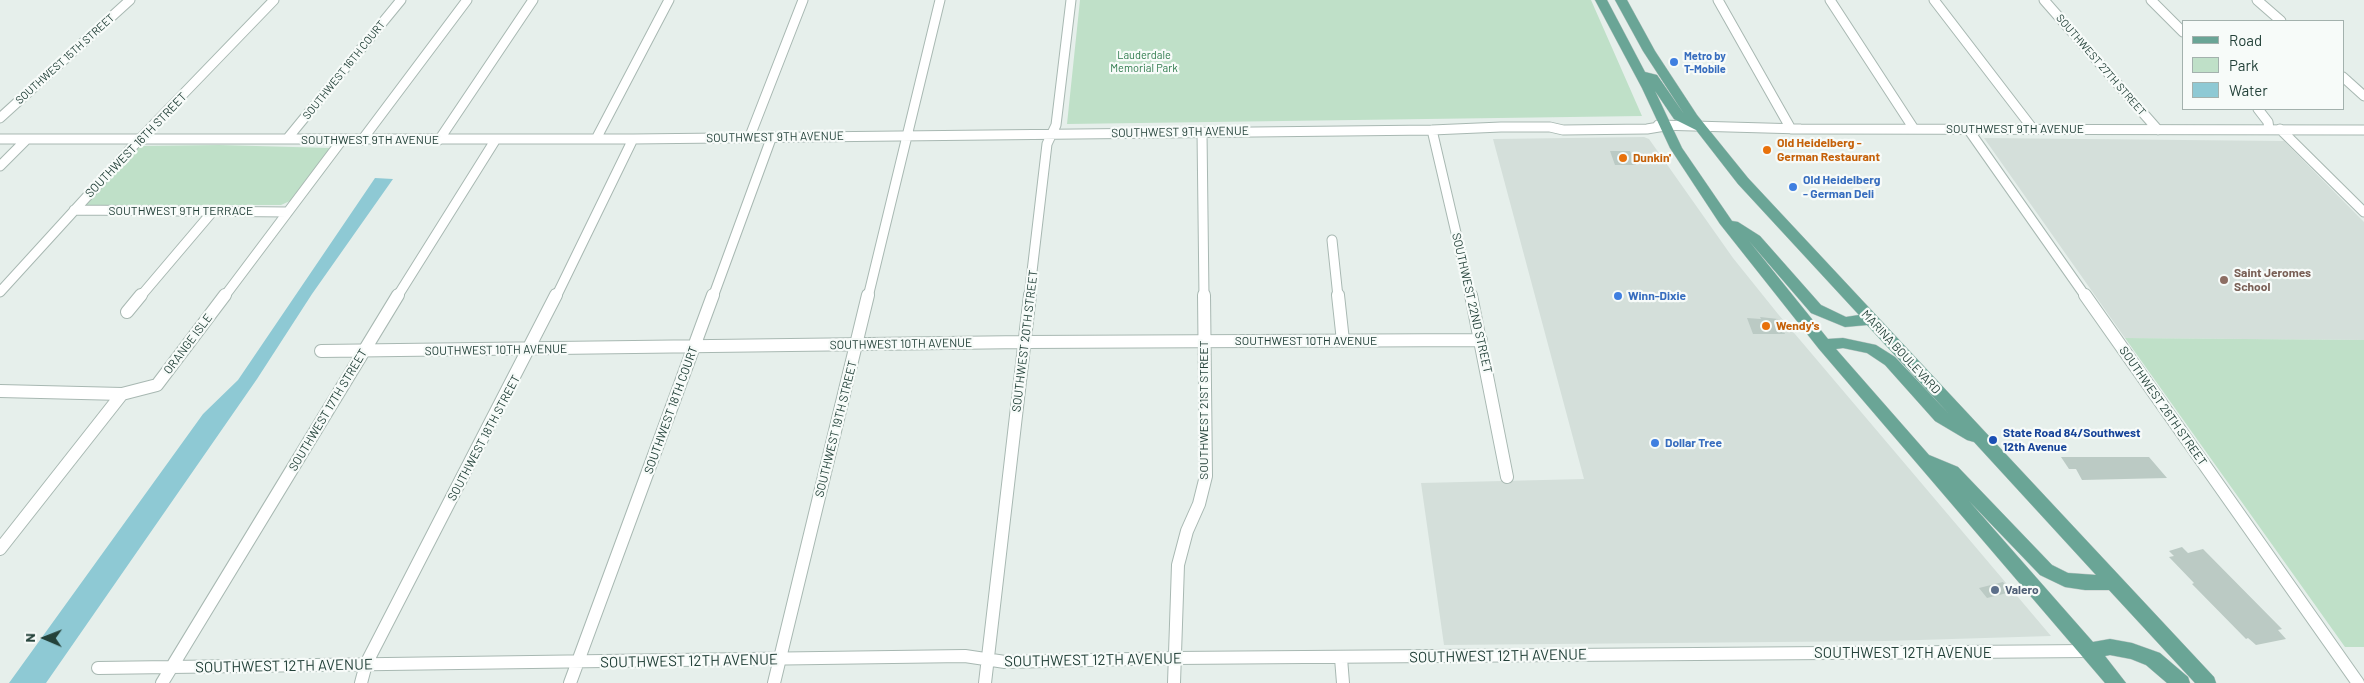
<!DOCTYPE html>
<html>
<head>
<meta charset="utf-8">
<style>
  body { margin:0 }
  #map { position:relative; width:2364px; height:683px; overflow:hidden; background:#e6efeb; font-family:Barlow,sans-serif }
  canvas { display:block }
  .legend { position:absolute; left:2182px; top:20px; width:162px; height:90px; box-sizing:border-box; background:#f7fbf9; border:1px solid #a3b1ad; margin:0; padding:6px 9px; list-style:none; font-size:15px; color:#24423a }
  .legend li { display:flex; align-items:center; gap:10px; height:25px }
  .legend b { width:25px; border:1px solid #a3b1ad }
  .north { position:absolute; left:20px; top:613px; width:50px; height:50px; -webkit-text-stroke:4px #f7fbf9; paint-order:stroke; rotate:271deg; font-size:14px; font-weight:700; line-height:20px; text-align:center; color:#24423a }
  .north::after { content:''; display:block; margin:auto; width:18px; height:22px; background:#24423a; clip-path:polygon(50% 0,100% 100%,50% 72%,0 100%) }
</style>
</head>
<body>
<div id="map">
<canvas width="2364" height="683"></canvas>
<ul class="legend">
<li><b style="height:6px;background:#6aa596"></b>Road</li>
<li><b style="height:14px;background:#bfe0c8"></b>Park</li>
<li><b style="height:14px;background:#8ec9d4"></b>Water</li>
</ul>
<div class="north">N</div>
</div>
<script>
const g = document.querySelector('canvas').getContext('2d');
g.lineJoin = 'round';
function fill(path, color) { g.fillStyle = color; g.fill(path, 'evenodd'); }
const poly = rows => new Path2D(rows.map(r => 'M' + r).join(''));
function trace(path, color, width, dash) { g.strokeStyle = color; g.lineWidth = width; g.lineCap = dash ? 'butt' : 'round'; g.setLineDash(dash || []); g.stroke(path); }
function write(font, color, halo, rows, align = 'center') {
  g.font = font + ' Barlow,sans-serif'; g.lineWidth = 4.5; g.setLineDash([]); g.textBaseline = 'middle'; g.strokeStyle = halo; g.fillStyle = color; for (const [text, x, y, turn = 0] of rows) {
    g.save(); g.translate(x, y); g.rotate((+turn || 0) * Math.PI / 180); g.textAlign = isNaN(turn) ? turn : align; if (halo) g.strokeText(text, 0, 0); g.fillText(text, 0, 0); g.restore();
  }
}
const built = poly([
  [1644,137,1649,139,1733,258,1778,314,2051,636,1886,641,1444,645,1421,483,1584,479,1493,139],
  [1984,138,2284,141,2364,222,2364,340,2125,338]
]);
const green = poly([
  [1080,0,1591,0,1642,116,1067,124],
  [139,146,219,145,330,148,290,201,281,205,85,205],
  [2125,338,2364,340,2364,647,2345,647]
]);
const water = poly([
  [375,178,393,179,312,294,257,379,46,683,9,683,203,414,238,380]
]);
const building = poly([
  [1610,151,1630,151,1636,165,1615,165],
  [1760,317,1778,319,1785,334,1753,334,1747,318,1761,319],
  [2061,457,2149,457,2167,478,2082,480,2076,469,2069,469],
  [2182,547,2188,553,2203,549,2282,629,2278,630,2286,639,2256,645,2248,638,2246,639,2192,584,2194,583,2169,557,2174,556,2169,551],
  [2003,582,2011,592,1987,598,1979,588]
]);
const streetFar1 = poly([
  [1718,0,1791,129],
  [1830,0,1914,129],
  [1934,0,2033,129],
  [2044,0,2158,130],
  [2151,0,2183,32],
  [2257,0,2281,21],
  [2343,77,2364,96],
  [2258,109,2268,122,2269,129],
  [0,118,130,0],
  [1658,125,1801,129,2364,130],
  [1968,129,2086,297],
  [2280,129,2364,212],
  [1432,130,1471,297],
  [1202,132,1204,297],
  [750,136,803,0],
  [0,139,633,139,1432,130,1501,127,1550,127,1563,130,1647,129,1665,126],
  [287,139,401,0],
  [596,139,669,0],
  [362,140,467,0],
  [439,140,533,0],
  [0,166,27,139],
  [74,210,288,212],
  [1332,240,1338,297],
  [0,292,134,145,274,0],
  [140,297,213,211],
  [224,297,342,140],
  [397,297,496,139],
  [556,297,633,139],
  [713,297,772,136],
  [868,297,940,0],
  [1029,297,1047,144,1056,125,1071,0]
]);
const street = poly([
  [1338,295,1343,341],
  [1471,295,1507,477],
  [2085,295,2358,683],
  [127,312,141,295],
  [321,351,1025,342,1481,340],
  [0,391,122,394],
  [0,549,122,394,157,385,225,295],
  [1341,658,1343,683],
  [98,668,965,656,1005,662,1174,658,2089,651],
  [162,683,398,295],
  [361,683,366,664,556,295],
  [570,683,713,295],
  [774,683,868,295],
  [985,683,1030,295],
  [1174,683,1178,565,1187,531,1199,504,1206,476,1204,295]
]);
const primary = poly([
  [1595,0,1607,0,1645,72,1657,75,1684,114,1643,51,1615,0,1627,0,1655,51,1697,115,1748,178,2214,677,2216,683,2195,683,2109,590,2085,590,2065,587,2040,575,1969,501,2093,642,2110,639,2132,643,2160,653,2188,677,2190,683,2167,683,2146,665,2131,659,2110,655,2105,656,2126,683,2105,683,1819,349,1720,224,1670,148,1642,88,1595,0],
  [1655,91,1674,119,1696,130,1738,184,1859,315,1846,317,1821,305,1760,236,1738,222,1732,221,1682,148,1655,91],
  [1749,241,1811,313,1845,327,1867,325,1949,414,1895,357,1876,345,1843,338,1828,339,1749,241],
  [1843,348,1867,353,1885,365,1935,421,1967,440,1974,442,2096,575,2068,573,2052,565,1958,467,1929,455,1836,349,1843,348]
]);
const markers = [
  [1674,62,5,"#3f7fe0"],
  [1767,150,5,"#e8710a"],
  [1623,158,5,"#e8710a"],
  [1793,187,5,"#3f7fe0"],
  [2224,280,5,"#8d6e63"],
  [1618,296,5,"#3f7fe0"],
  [1766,326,5,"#e8710a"],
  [1993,440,5,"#1a4fb4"],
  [1655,443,5,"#3f7fe0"],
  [1995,590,5,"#5c6f8a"]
];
const farParknames = [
  ["Lauderdale",1144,55],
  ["Memorial Park",1144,68]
];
const farShopnames = [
  ["Metro by",1684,56],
  ["T-Mobile",1684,69]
];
const farStreetnames = [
  ["SOUTHWEST 15TH STREET",65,59,-42],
  ["SOUTHWEST 27TH STREET",2101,65,49],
  ["SOUTHWEST 16TH COURT",344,70,-51]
];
const streetNames = [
  ["SOUTHWEST 9TH AVENUE",2015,129],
  ["SOUTHWEST 9TH AVENUE",1180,132,-1],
  ["SOUTHWEST 9TH AVENUE",775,137,-1],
  ["SOUTHWEST 9TH AVENUE",370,140],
  ["SOUTHWEST 16TH STREET",136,145,-46],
  ["SOUTHWEST 9TH TERRACE",181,211],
  ["SOUTHWEST 22ND STREET",1472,303,77],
  ["SOUTHWEST 20TH STREET",1025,341,-83],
  ["SOUTHWEST 10TH AVENUE",1306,341],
  ["ORANGE ISLE",188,344,-53],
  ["SOUTHWEST 10TH AVENUE",901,344,-1],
  ["SOUTHWEST 10TH AVENUE",496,350,-1],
  ["MARINA BOULEVARD",1901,352,47],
  ["SOUTHWEST 26TH STREET",2163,406,55],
  ["SOUTHWEST 17TH STREET",328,410,-59],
  ["SOUTHWEST 18TH COURT",671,410,-70],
  ["SOUTHWEST 21ST STREET",1204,410,-90],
  ["SOUTHWEST 19TH STREET",836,429,-76],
  ["SOUTHWEST 18TH STREET",484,438,-62]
];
const foodNames = [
  ["Old Heidelberg -",1777,143],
  ["German Restaurant",1777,157],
  ["Dunkin'",1633,158],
  ["Wendy's",1776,326]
];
const shopNames = [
  ["Old Heidelberg",1803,180],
  ["- German Deli",1803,194],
  ["Winn-Dixie",1628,296],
  ["Dollar Tree",1665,443]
];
const educationNames = [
  ["Saint Jeromes",2234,273],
  ["School",2234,287]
];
const transitNames = [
  ["State Road 84/Southwest",2003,433],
  ["12th Avenue",2003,447]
];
const serviceNames = [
  ["Valero",2005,590]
];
const nearStreetnames = [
  ["SOUTHWEST 12TH AVENUE",1903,653],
  ["SOUTHWEST 12TH AVENUE",1498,656,-1],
  ["SOUTHWEST 12TH AVENUE",1093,660,-1],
  ["SOUTHWEST 12TH AVENUE",689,661,-1],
  ["SOUTHWEST 12TH AVENUE",284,666,-1]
];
fill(built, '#d4dfda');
fill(green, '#bfe0c8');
fill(water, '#8ec9d4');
fill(building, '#bbcac4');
trace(streetFar1, '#a8b8b2', 11);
trace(street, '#a8b8b2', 14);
trace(primary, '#c2cac8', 1);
trace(streetFar1, '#fff', 9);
trace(street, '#fff', 12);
fill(primary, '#6aa596');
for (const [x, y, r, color] of markers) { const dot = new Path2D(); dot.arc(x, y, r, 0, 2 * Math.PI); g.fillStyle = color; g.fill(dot); trace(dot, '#f7fbf9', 2); }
write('11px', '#2d7a4b', '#f7fbf9', farParknames);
write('bold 11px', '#366cbe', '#f7fbf9', farShopnames, 'left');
write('11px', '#24423a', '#f7fbf9', farStreetnames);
write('12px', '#24423a', '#f7fbf9', streetNames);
write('bold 12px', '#c56008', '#f7fbf9', foodNames, 'left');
write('bold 12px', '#366cbe', '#f7fbf9', shopNames, 'left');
write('bold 12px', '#785e54', '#f7fbf9', educationNames, 'left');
write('bold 12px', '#164399', '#f7fbf9', transitNames, 'left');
write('bold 12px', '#4e5e75', '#f7fbf9', serviceNames, 'left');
write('15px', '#24423a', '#f7fbf9', nearStreetnames);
</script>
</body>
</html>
